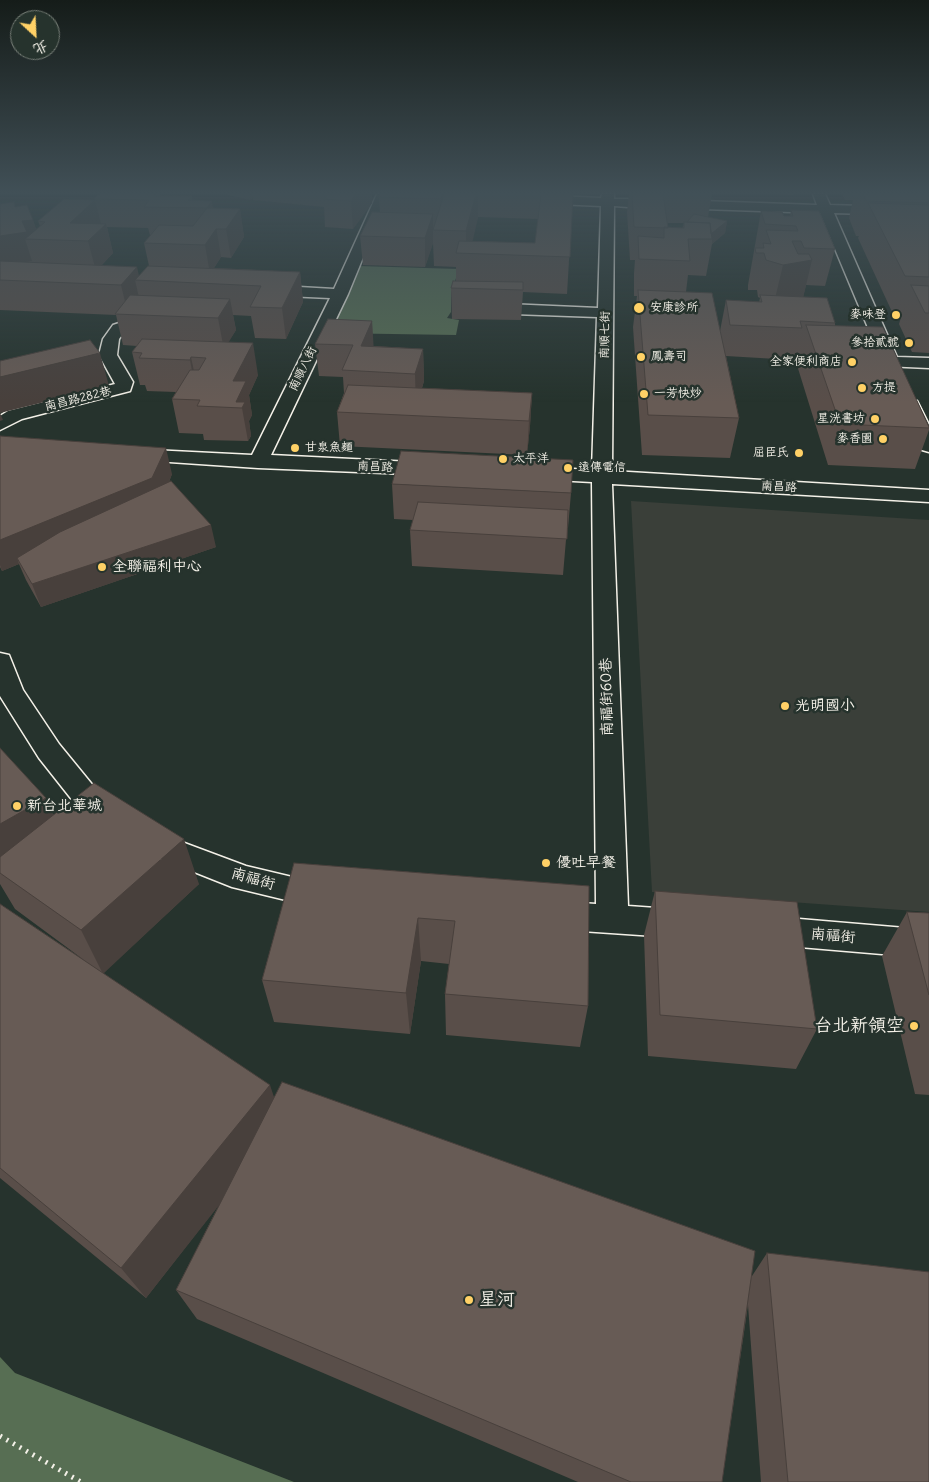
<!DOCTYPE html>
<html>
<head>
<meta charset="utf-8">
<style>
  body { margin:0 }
  #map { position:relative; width:929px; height:1482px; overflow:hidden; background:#26332d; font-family:Delius,"LXGW WenKai TC",sans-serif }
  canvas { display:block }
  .north { position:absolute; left:10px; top:10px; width:50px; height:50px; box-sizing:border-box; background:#26332d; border:1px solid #787f78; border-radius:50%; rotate:155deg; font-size:14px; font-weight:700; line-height:20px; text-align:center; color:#f4f1e8 }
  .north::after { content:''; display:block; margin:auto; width:18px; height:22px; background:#ffd166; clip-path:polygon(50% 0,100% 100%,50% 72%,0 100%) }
</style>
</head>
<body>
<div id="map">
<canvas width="929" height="1482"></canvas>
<div class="north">北</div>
</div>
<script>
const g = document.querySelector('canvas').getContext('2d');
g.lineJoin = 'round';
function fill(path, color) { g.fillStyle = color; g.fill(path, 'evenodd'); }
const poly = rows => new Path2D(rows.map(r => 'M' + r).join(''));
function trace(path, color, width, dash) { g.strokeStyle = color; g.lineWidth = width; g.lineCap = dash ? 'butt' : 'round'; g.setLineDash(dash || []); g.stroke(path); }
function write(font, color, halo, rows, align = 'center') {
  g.font = font + ' Delius,"LXGW WenKai TC",sans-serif'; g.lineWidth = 5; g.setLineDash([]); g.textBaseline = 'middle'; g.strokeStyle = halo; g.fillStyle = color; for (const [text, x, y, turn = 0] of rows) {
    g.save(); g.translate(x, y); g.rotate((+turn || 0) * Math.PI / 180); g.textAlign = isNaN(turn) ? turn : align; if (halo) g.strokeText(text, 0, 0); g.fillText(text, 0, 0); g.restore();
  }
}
const built = poly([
  [631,501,929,520,929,912,652,892]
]);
const green = poly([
  [359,266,459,269,451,293,451,312,447,318,459,320,456,335,328,333],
  [0,1357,15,1373,294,1482,0,1482]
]);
const path = poly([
  [0,1436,81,1482]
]);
const minor = poly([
  [377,194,389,194,348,294,271,455,433,463,440,465,443,469,440,473,433,475,258,468,125,459,122,455,125,451,132,449,252,455,330,298,264,295,259,293,256,290,259,287,264,285,334,289,377,194],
  [602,194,614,194,614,199,628,199,635,203,628,207,614,206,612,471,929,490,929,502,612,484,628,906,684,910,695,914,700,924,695,934,684,938,552,929,541,925,536,915,541,905,552,901,596,904,592,482,536,479,529,477,526,473,529,469,536,467,592,470,597,317,485,313,479,311,477,308,479,305,485,303,598,308,601,206,536,203,530,199,536,195,601,198,602,194],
  [813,194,825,194,830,205,929,208,929,216,834,213,897,357,929,358,929,368,884,366,820,213,673,208,666,204,673,200,817,205,813,194],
  [119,323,125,325,127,328,119,339,117,355,133,382,130,391,22,419,0,430,0,416,8,411,115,384,99,355,103,339,113,325,119,323],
  [910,399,917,401,929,425,929,452,922,450,919,446,901,405,903,401,910,399],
  [0,653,9,655,23,690,59,744,108,804,118,810,123,818,118,826,108,829,88,820,39,758,0,696,0,653],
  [155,832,246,866,334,887,339,896,334,905,323,909,232,887,144,852,140,844,144,836,155,832],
  [764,916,929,930,929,958,764,944,752,940,748,930,752,920,764,916]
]);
const wall = poly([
  [99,194,160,194,160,196,192,196,192,200,214,208,240,209,244,237,231,258,221,257,214,268,300,272,303,302,286,339,255,338,251,316,233,315,236,330,228,342,258,375,249,395,252,415,249,421,251,436,248,441,204,440,203,434,179,433,172,399,176,392,147,391,145,385,140,385,132,352,137,346,123,345,116,315,0,310,0,204,15,207,33,220,36,229,40,226,38,221,95,200,94,199],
  [107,227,148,228,150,235,152,235,144,243,149,266,139,276,101,266,113,253],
  [224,194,372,194,372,203,353,229,325,227,324,207,253,200,253,198,250,200],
  [380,194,573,194,567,294,523,292,521,320,452,319,451,288,456,281,456,267,434,266,433,243,425,267,363,265,360,236,380,213,379,197],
  [478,217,538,219,535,243,472,241],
  [629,194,712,194,708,217,727,221,725,233,712,244,706,276,688,275,686,292,720,331,726,300,759,302,760,298,758,297,757,290,748,290,748,285,761,211,784,216,790,216,791,210,835,249,825,286,806,285,803,297,835,323,835,326,929,427,929,430,915,469,828,465,796,362,799,354,795,353,794,360,726,356,739,418,730,458,642,455,633,327,637,296,634,296,634,273,635,260,630,260,627,212],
  [668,223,684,223,683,226,682,228,668,227],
  [760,194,793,194,793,195],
  [842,194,929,194,929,353,912,352,899,324,902,314,893,314,858,238,859,236,856,236,849,218,853,200,845,200],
  [372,321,373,346,423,349,424,381,422,388,532,393,530,426,527,455,340,446,337,412,344,393,343,377,319,376,315,344],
  [0,436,172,474,169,482,216,547,41,607,26,580,19,564,2,571,0,567],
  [392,484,571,493,568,528,567,528,563,575,412,566,410,530,413,520,394,519],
  [0,748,53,815,199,884,103,973,274,1097,752,1276,767,1253,929,1482,761,1482,748,1305,722,1482,578,1482,197,1319,176,1290,220,1203,146,1298,0,1178,0,904,84,960,15,909,0,884],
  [294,863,589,886,588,1006,580,1047,446,1035,445,994,449,964,421,961,410,1034,274,1022,262,980],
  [655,891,817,1029,796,1069,648,1056,644,935],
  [907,912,929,913,929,1095,915,1094,882,956]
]);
const shadedWall = poly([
  [249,194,252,194,253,198,250,200],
  [356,194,372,194,372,203,353,229,351,201],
  [442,194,447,194,441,227,441,199],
  [476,194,478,194,478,217,470,253,466,253,466,231],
  [95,200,102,228,70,223],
  [212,201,221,257,210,274,205,245,207,208],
  [240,209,244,237,231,258,226,229],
  [433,214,433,243,425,267,425,238],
  [33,220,39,239,25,239,32,261,0,266,0,236,22,221],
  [727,221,725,233,712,244,712,239,702,239],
  [106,224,113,253,96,271,88,241],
  [812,260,803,298,774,303,783,265],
  [137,267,140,280,135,280,140,302,128,314,121,285],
  [300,272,303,302,286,339,282,308],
  [230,299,236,330,224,350,218,318],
  [372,321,374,353,361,346],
  [253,343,258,375,249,395,252,415,249,421,251,436,248,441,242,408,236,402,233,381],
  [423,349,424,381,416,407,415,374],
  [100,353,109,386,0,413,3,420,0,421,0,377],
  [191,357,198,390,196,393,190,360],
  [532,393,530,426,527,455,529,421],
  [166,448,172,474,159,506,17,558,19,564,2,571,0,565,0,540],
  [211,525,216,547,41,607,32,584],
  [46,798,67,843,0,873,0,824],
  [184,839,199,884,103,974,81,930],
  [418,918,421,961,410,1034,406,993],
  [270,1085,283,1124,146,1298,121,1268]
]);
const building = poly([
  [99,194,155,194,153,196,192,196,188,200,212,201,207,208,240,209,226,229,216,229,205,245,144,243,159,225,193,226,207,208,144,207,149,200,94,199,99,194],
  [329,194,356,194,351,201,323,199,329,194],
  [380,194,442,194,441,199,379,197,380,194],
  [444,194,476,194,466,231,433,230,444,194],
  [541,194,573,194,570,257,456,253,459,241,535,243,541,194],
  [632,194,663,194,668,228,634,227,632,194],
  [863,194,929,194,929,203,866,201,863,194],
  [64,199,95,200,70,223,106,224,88,241,25,239,45,222,38,221,64,199],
  [14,202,15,207,27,205,33,220,22,221,27,232,0,236,0,204,14,202],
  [868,203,929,205,929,277,905,276,868,203],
  [791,210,819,211,835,249,804,248,801,241,792,241,798,254,809,254,812,260,783,265,766,260,764,253,756,253,755,248,764,248,763,243,771,244,766,230,798,231,796,226,765,224,761,211,782,212,784,216,793,216,791,210],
  [372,212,433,214,425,238,360,236,372,212],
  [694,214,727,221,711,234,710,223,687,222,694,214],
  [684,222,710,223,712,239,688,239,690,261,639,259,638,236,664,238,664,227,684,228,684,222],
  [0,261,137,267,121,285,0,280,0,261],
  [148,266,300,272,282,308,250,307,261,286,135,280,148,266],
  [453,281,523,282,523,290,451,288,453,281],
  [911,285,929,286,929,313,925,313,911,285],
  [638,290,712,293,739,418,648,415,638,290],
  [130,295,230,299,218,318,115,314,130,295],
  [760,295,827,298,835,323,800,321,802,328,730,325,726,300,762,302,760,295],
  [328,319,372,321,361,346,423,349,415,374,342,370,353,345,315,344,328,319],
  [806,325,883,327,929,427,929,428,840,424,806,325],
  [142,339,253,343,233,381,246,381,236,402,245,402,242,408,197,406,200,400,172,399,190,370,199,370,206,358,191,357,190,360,139,358,142,353,132,352,142,339],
  [90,340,100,353,0,377,0,361,90,340],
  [348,385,532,393,529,421,337,412,348,385],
  [0,436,166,448,152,478,0,540,0,436],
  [401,451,573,460,571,493,392,484,401,451],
  [171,481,211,525,32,584,17,558,60,532,171,481],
  [418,502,568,510,567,539,410,530,418,502],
  [0,748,46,798,0,824,0,748],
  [94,783,184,839,81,930,0,873,0,857,94,783],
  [294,863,589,886,588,1006,445,994,455,921,418,918,406,993,262,980,294,863],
  [655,891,797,902,817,1029,660,1015,655,891],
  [0,904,270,1085,121,1268,0,1168,0,904],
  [907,912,929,913,929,995,907,912],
  [282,1082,755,1251,722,1482,631,1482,176,1290,282,1082],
  [767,1253,929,1272,929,1482,788,1482,767,1253]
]);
const markers = [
  [639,308,6,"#ffd166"],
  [896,315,5,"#ffd166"],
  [909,343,5,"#ffd166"],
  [641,357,5,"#ffd166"],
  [852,362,5,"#ffd166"],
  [862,388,5,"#ffd166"],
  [644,394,5,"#ffd166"],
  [875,419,5,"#ffd166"],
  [883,439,5,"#ffd166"],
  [295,448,5,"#ffd166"],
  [799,453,5,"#ffd166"],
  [503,459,5,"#ffd166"],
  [568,468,5,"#ffd166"],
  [102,567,5,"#ffd166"],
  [785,706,5,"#ffd166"],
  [17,806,5,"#ffd166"],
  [546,863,5,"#ffd166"],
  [914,1026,5,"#ffd166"],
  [469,1300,5,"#ffd166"]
];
const farPoinames = [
  ["安康診所",650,308],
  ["麥味登",886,315,"right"],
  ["參拾貳號",899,343,"right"],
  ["鳳壽司",651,357],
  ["全家便利商店",842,362,"right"],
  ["方提",872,388],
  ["一芳快炒",654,394],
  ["星洸書坊",865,419,"right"],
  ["麥香園",873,439,"right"],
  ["甘泉魚麵",305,448],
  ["屈臣氏",789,453,"right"],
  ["太平洋",513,459],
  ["遠傳電信",578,468]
];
const farStreetnames = [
  ["南順七街",605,335,-89],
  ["南順八街",303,369,-64],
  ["南昌路282巷",78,399,-14],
  ["南昌路",375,467,2],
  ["南昌路",779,487,3]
];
const poiNames = [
  ["全聯福利中心",112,567],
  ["光明國小",795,706],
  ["新台北華城",27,806],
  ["優吐早餐",556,863]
];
const streetNames = [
  ["南福街60巷",607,697,-91],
  ["南福街",253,879,16],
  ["南福街",833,936,5]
];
const nearPoinames = [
  ["台北新領空",904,1026],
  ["星河",479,1300,"left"]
];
fill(built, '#3a3f39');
fill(green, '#576e53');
trace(minor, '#f4f1e8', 3);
trace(path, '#f4f1e8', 5, [2, 5.5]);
fill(minor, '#26332d');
fill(wall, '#594e49');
fill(shadedWall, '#48403c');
fill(building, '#675b55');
trace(building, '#48403c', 1);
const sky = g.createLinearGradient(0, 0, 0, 402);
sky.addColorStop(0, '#151c19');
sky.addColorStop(0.48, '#415057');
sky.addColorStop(1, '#41505700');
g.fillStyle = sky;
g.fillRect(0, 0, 929, 402);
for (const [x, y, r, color] of markers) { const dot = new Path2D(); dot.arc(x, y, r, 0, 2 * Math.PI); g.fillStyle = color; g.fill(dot); trace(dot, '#26332d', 2); }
write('12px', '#f4f1e8', '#26332d', farPoinames, 'left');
write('12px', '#f4f1e8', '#26332d', farStreetnames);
write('15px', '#f4f1e8', '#26332d', poiNames, 'left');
write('15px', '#f4f1e8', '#26332d', streetNames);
write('18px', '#f4f1e8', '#26332d', nearPoinames, 'right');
</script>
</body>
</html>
